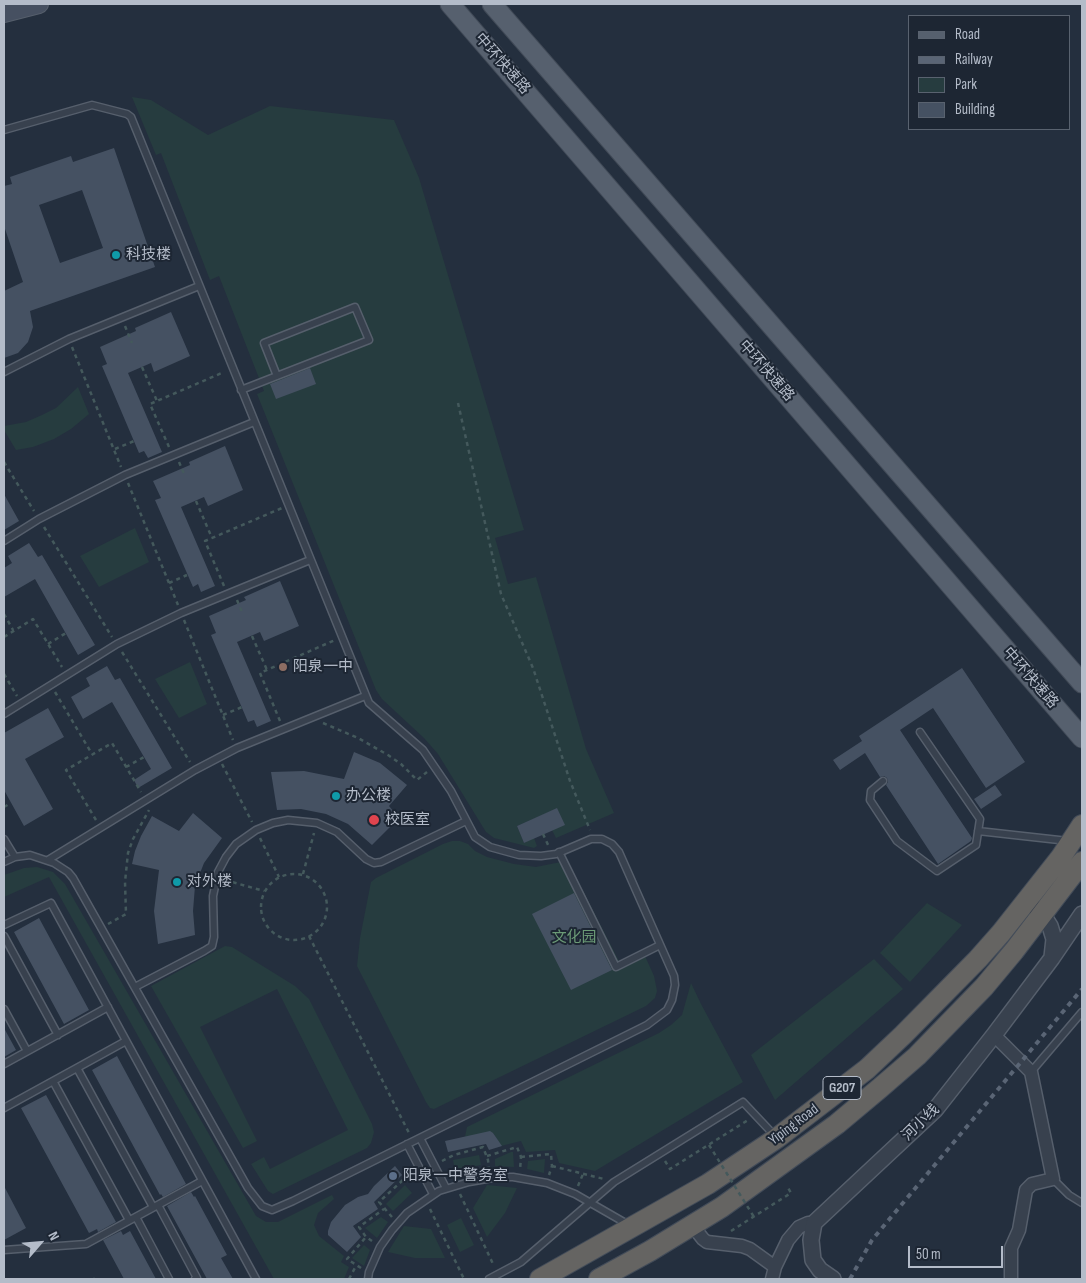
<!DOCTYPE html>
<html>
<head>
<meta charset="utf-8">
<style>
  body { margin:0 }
  #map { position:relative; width:1086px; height:1283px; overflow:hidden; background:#242f3e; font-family:"Sofia Sans Condensed",sans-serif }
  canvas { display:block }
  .frame { position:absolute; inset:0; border:5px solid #b4bcc9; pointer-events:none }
  .legend { position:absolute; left:908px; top:15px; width:162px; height:115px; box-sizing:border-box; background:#1d2633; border:1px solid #59626f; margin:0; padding:6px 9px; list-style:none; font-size:15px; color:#b4bcc9 }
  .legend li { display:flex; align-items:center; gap:10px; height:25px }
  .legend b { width:25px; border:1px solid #59626f }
  .north { position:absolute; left:15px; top:1218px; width:50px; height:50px; -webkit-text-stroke:4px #1d2633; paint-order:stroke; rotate:63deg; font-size:14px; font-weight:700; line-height:20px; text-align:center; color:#b4bcc9 }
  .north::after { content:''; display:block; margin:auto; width:18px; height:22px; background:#b4bcc9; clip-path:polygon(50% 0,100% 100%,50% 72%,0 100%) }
  .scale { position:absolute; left:908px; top:1246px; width:95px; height:22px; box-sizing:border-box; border:2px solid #b4bcc9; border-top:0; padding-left:6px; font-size:15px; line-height:18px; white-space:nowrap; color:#b4bcc9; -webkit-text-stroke:4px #1d2633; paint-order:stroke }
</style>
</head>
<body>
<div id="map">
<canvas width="1086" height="1283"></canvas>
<div class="frame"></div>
<ul class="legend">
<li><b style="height:6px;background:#56606e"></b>Road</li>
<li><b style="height:6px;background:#5a6575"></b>Railway</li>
<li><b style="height:14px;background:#263c3f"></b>Park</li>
<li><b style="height:14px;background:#455162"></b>Building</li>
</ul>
<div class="north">N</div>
<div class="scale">50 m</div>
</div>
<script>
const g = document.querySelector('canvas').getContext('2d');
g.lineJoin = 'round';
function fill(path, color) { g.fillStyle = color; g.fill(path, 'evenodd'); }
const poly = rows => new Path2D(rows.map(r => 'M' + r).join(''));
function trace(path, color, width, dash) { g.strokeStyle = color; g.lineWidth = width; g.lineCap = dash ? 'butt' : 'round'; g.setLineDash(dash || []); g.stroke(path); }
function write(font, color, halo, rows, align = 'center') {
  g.font = font + ' "Sofia Sans Condensed","Noto Sans SC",sans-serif'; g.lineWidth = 4; g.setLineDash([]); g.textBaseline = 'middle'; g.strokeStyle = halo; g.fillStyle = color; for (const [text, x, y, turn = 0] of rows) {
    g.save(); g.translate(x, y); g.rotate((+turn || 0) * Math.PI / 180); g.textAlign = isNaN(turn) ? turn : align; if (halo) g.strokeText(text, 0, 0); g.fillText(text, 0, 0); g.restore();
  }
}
const green = poly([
  [132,97,151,100,208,135,270,106,394,120,419,178,524,530,495,538,508,584,536,577,586,749,614,813,556,838,552,830,557,809,517,826,524,843,534,838,537,846,534,848,494,838,486,832,438,754,424,738,382,699,376,690,257,394,264,391,219,276,210,280,161,153,156,155],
  [78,387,89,414,71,429,54,439,33,447,16,450,4,430,4,426,26,422,42,415,56,408],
  [135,528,149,562,99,587,80,556],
  [190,662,207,704,179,718,155,679],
  [452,841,460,841,468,844,475,851,487,857,514,864,536,867,561,862,573,886,579,883,622,967,645,956,654,976,657,991,655,998,646,1006,434,1109,430,1108,426,1102,357,966,360,938,371,882,376,878,443,844],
  [37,867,53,872,65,884,256,1216,266,1222,278,1222,332,1195,334,1199,318,1213,314,1225,319,1236,344,1256,341,1262,349,1267,344,1279,274,1279,49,877,4,897,4,875,24,868],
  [927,903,962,925,910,982,880,953],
  [225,946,232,947,295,986,309,999,372,1124,374,1132,371,1143,367,1148,273,1194,268,1191,251,1164,264,1157,270,1169,348,1130,277,989,200,1027,257,1141,243,1148,151,986],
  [874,959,903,989,775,1100,751,1055],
  [691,983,701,1004,743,1082,595,1171,559,1163,555,1150,526,1152,521,1141,501,1146,493,1133,465,1137,467,1127,659,1033,671,1025,682,1015],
  [511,1152,513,1152,514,1167,495,1166,495,1159],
  [479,1155,481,1165,455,1170,453,1160],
  [545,1159,544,1173,527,1169,528,1161],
  [405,1185,412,1193,393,1211,386,1204],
  [487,1185,517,1188,505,1213,487,1237,473,1208],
  [381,1217,388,1222,377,1238,365,1228],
  [461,1218,474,1245,460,1252,447,1225],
  [404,1226,431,1229,445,1258,415,1258,388,1252],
  [364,1245,370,1250,364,1266,352,1258]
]);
const building = poly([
  [114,148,155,267,30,311,33,327,28,342,18,353,4,358,4,291,23,282,4,226,4,186,12,184,10,177,71,156,73,162],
  [82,190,103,248,60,263,39,205],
  [171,312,190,356,154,372,151,363,128,373,162,452,148,458,144,451,139,453,102,366,107,364,100,347,136,331,135,328],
  [310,368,316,384,276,399,270,384],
  [225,446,243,490,208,506,204,497,181,507,215,586,201,592,198,584,193,587,155,500,161,498,153,481,190,465,189,462],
  [4,494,19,521,4,530],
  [29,543,38,557,42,555,95,645,78,655,35,579,4,597,4,568,12,563,8,556],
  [280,581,299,626,264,641,260,632,237,642,271,721,257,727,254,720,248,722,211,635,216,633,209,616,246,600,244,597],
  [107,666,115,680,120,678,172,768,138,788,134,780,151,769,112,702,83,719,71,697,90,686,86,678],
  [962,668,1025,762,986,788,933,708,900,730,972,838,971,841,938,864,886,785,888,782,887,778,884,776,880,777,865,753,840,770,833,760,862,741,859,736],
  [48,708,64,737,25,759,53,809,24,826,4,790,4,733],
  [354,752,380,763,407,785,389,806,399,818,372,845,348,824,326,814,301,809,277,810,271,772,304,771,344,779],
  [995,785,1002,795,981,809,974,799],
  [557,808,565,825,524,843,517,826],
  [193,813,222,838,204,863,195,886,193,911,195,935,158,944,154,911,159,870,132,864,135,851,141,836,152,816,179,831],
  [574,893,612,970,571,990,532,914],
  [39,918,89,1010,64,1024,14,932],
  [4,1028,16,1050,4,1057],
  [117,1056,186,1184,163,1197,161,1194,160,1195,92,1070],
  [46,1095,116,1222,98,1232,97,1229,89,1233,21,1108],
  [490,1131,493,1133,502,1146,489,1150,486,1144,448,1152,445,1141],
  [395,1166,402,1175,374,1202,378,1209,353,1226,361,1237,347,1252,328,1235,328,1231,331,1222,345,1205,358,1197,368,1194,374,1186],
  [4,1186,26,1228,4,1240],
  [191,1192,194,1197,195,1196,227,1255,221,1258,233,1279,207,1279,167,1206],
  [121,1231,123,1235,130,1231,156,1279,124,1279,103,1240]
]);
const path = poly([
  [125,326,132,343],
  [72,347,121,467],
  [142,367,157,401],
  [458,403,501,594,533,668,570,781,590,830],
  [169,447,150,404,224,372],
  [115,449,134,441],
  [4,462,34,511],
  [179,462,185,476],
  [128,483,178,605],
  [196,501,212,538],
  [44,527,112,637],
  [169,583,187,575],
  [224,586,205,541,282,508],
  [237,600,242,612],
  [4,614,13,630],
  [184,620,233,740],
  [252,636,267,670],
  [4,637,33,619,62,667],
  [48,644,66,633],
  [122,652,190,762],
  [4,674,17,696],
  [55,692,92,754],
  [223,715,242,707],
  [280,721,260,673,335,640],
  [323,723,358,738,388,755,401,764,417,780,427,772],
  [222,764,252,822],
  [126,767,144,757],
  [4,807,11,803],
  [96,820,66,770,112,743,141,792],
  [543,834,549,847],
  [260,838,279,877],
  '261 907a33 33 0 1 1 66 0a33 33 0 1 1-66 0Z',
  [303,874,314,833],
  [225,880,264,891],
  [108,924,126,914,125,882,128,853,133,839,149,810],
  [309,936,409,1133],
  [487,1156,517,1147,521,1157,520,1170],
  [521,1157,551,1154,552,1166,549,1175],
  [442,1161,454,1155,483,1147,488,1160,489,1170],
  [665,1161,670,1169,748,1120],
  [552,1166,604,1179],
  [578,1186,583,1174],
  [460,1194,494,1266],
  [430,1209,464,1279],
  [392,1217,379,1202,403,1180,415,1175],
  [731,1231,791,1193,787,1186],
  [372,1241,366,1237,359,1227,384,1209],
  [361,1268,347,1259,366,1237],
  [93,1279,95,1279],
  [349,1279,356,1266]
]);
const service = poly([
  [4,130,92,105,127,114,131,117,369,703,423,750,451,791,475,837,490,847,519,855,541,856,556,854,591,839,602,839,612,844,619,852,674,976,675,985,672,1000,667,1010,647,1025,293,1201,272,1210,262,1206,248,1188,73,878,68,872,54,863,30,855,15,857,4,862],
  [4,372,69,339,199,286],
  [241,390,369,340,355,307,264,343,277,376],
  [4,541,39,519,125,475,254,422],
  [4,714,117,644,181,613,310,560],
  [883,781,871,791,870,800,897,841,937,871,976,845,980,819,920,732],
  [978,831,1068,841],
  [4,839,15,857],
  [559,852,616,967,660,945],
  [48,860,195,770,237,748,365,696],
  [4,925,51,903,256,1279],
  [4,936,58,1035],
  [135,987,204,951,212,946,214,937,213,896,218,872,226,857,236,844,256,830,273,823,288,820,317,823,337,832,366,859,374,863,381,862,466,821],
  [4,1009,27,1051],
  [4,1064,108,1007],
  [77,1068,153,1207],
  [1031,1072,1082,1012],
  [53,1081,129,1220],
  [4,1108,126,1041],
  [420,1138,446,1188],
  [407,1144,433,1194],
  [1053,1179,1069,1195,1082,1203],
  [158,1205,197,1278,195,1279],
  [136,1217,169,1279],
  [4,1250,86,1244,202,1181],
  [368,1279,369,1272,380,1247,392,1230,407,1213,439,1191,469,1182,498,1177,513,1177,547,1183,575,1194,629,1225],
  [489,1279,521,1262,614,1182,743,1102,775,1136]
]);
const minor = poly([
  [994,1035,1031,1072,1053,1179,1032,1184,1026,1190,1019,1230,1011,1248,1011,1279],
  [692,1225,703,1239,707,1242,742,1246,750,1249,775,1267],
  [772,1279,775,1267,788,1240,799,1227,808,1223,814,1223]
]);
const tertiary = poly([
  [1027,900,1043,915,1050,926,1054,939,1052,957],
  [833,1279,820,1270,813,1260,811,1240,814,1223,935,1110,994,1035,1052,958,1082,914]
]);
const secondary = poly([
  [4,13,39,4]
]);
const primary = poly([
  [450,4,1082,738],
  [492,4,1082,683]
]);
const trunk = poly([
  [540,1279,708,1184,777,1138,867,1069,903,1035,978,959,1001,933,1061,857,1082,825],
  [599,1279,650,1251,722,1207,837,1124,880,1088,917,1056,984,987,1014,951,1082,862]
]);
const rail = poly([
  [850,1279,872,1240,1082,989]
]);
const pathBridge = poly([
  [709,1145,754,1217]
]);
const markers = [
  [116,255,5,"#0f9aa8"],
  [283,667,5,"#8d6e63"],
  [336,796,5,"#0f9aa8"],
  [374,820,6,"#e0444e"],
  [177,882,5,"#0f9aa8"],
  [393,1176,5,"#5c6f8a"]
];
const shields = [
  [842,1088,38]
];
const shieldNames = [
  ["G207",842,1088]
];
const streetNames = [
  ["中环快速路",502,64,49],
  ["中环快速路",766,371,49],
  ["中环快速路",1030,678,49],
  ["河小线",921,1123,-44],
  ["Yiping Road",794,1125,-37]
];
const poiNames = [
  ["科技楼",126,255],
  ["阳泉一中",293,667],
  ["办公楼",346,796],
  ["校医室",385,820],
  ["对外楼",187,882],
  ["阳泉一中警务室",403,1176]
];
const parkNames = [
  ["文化园",574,938]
];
fill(green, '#263c3f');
fill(building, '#455162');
trace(service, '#565f6c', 9);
trace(minor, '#565f6c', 15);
trace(tertiary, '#565f6c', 18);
trace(secondary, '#565f6c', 20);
trace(primary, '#414a57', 21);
trace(trunk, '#434c59', 22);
trace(path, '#44595c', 2.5, [4, 4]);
trace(service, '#38414e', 6);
trace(minor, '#38414e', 12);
trace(tertiary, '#38414e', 15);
trace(secondary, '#465061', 18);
trace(primary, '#56606e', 19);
trace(trunk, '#656462', 20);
trace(rail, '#5a6575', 4, [5, 5]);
trace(pathBridge, '#44595c', 2.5, [4, 4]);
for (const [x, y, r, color] of markers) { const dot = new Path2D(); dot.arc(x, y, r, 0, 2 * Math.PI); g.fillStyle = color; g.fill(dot); trace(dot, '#1d2633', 2); }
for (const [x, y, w] of shields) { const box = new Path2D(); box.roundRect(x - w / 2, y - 11.5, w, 23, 4); g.fillStyle = '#1d2633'; g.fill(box); trace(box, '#b4bcc9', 1); }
write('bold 14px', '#b4bcc9', null, shieldNames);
write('15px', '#b4bcc9', '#1d2633', streetNames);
write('15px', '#b4bcc9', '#1d2633', poiNames, 'left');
write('15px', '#6b9a76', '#1d2633', parkNames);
</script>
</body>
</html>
